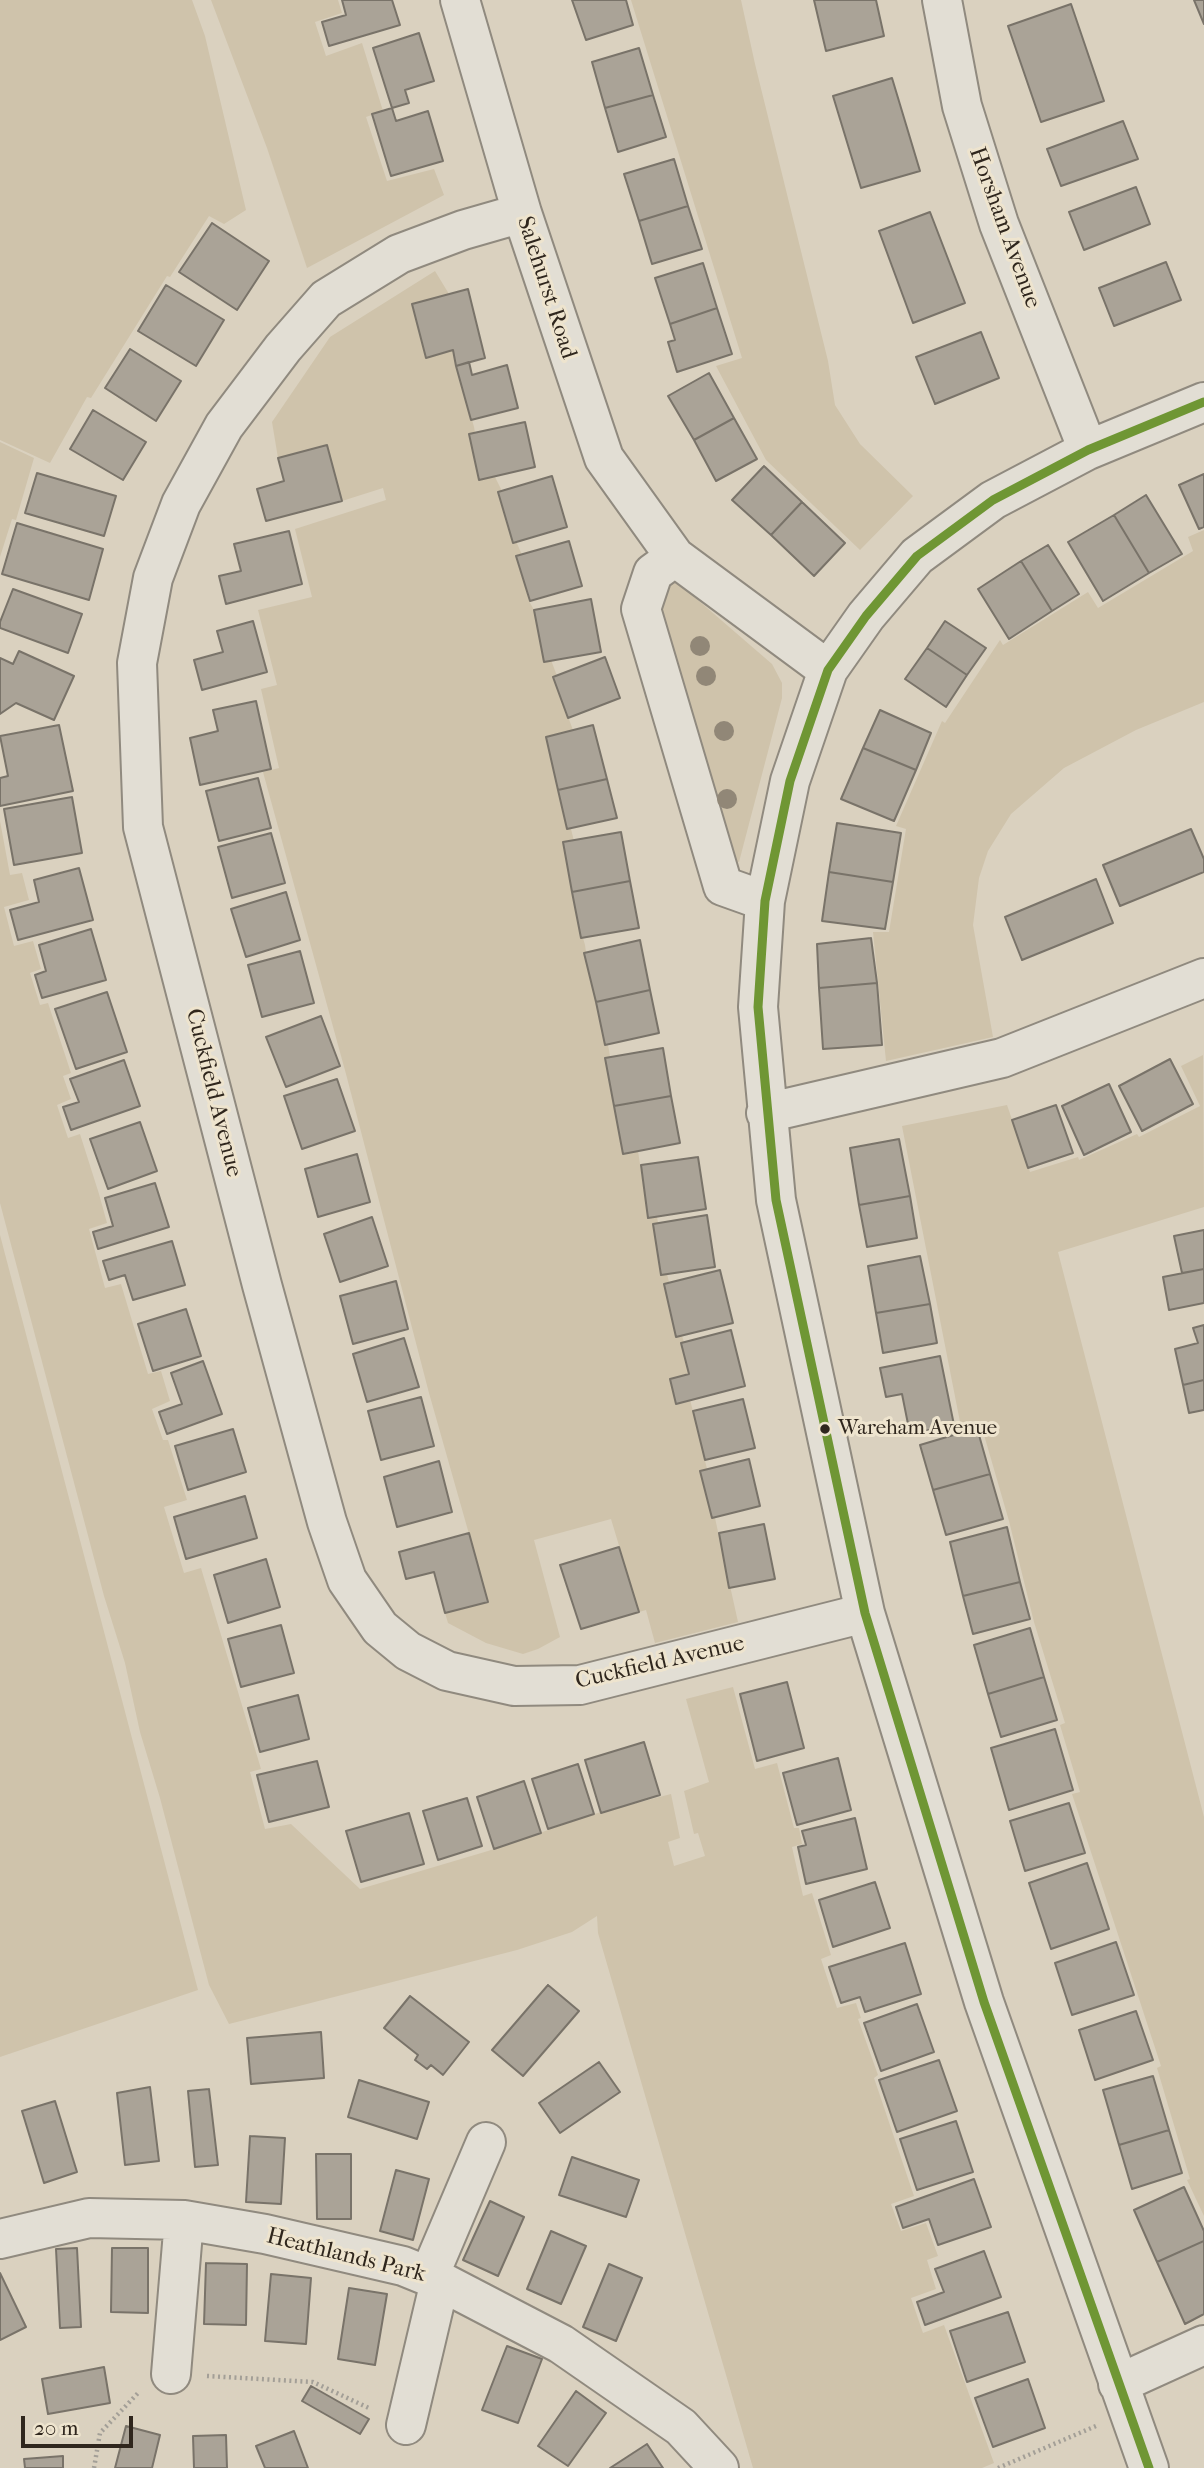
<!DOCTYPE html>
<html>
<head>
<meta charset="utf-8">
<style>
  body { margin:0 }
  #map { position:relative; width:1204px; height:2468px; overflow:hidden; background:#dad1bf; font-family:"IM FELL French Canon",serif }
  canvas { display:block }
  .scale { position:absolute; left:21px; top:2416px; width:112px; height:32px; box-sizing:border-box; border:4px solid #2f261d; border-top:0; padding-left:9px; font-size:21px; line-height:24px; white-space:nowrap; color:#2f261d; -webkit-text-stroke:5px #eee4ce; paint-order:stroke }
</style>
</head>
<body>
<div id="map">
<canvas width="1204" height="2468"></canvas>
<div class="scale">20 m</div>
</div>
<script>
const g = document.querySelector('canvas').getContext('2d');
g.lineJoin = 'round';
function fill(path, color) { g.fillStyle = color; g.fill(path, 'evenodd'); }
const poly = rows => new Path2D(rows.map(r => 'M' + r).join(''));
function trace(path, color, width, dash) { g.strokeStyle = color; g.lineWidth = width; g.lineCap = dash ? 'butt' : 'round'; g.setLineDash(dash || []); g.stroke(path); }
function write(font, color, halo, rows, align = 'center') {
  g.font = font + ' "IM FELL French Canon",serif'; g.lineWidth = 6; g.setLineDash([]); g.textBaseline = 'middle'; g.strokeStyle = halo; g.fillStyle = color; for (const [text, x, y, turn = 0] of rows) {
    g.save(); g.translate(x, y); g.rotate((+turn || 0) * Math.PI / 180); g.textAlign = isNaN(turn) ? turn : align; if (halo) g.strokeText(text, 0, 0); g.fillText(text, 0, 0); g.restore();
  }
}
const green = poly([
  [0,0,192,0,205,36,246,210,224,224,209,216,170,277,167,276,91,398,87,397,50,463,0,440],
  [211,0,338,0,342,13,315,22,326,56,362,43,383,111,366,117,387,181,434,169,444,195,307,268,267,148],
  [631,0,741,0,755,64,828,361,835,405,860,444,913,496,860,550,766,460,716,366,742,358],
  [435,271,449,294,412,304,425,357,453,350,474,427,475,433,469,435,479,480,495,477,502,491,498,493,512,542,516,541,522,555,517,557,529,601,534,610,544,662,551,660,557,676,553,677,573,730,546,737,567,829,571,829,574,841,563,843,572,892,581,938,583,938,585,945,586,952,585,953,609,1050,610,1057,605,1059,623,1154,638,1151,648,1217,657,1216,658,1223,653,1224,661,1275,667,1274,669,1282,664,1284,676,1336,682,1336,684,1342,681,1343,689,1374,670,1380,676,1403,690,1400,693,1411,707,1469,712,1518,715,1518,738,1622,655,1643,646,1610,639,1612,611,1519,534,1540,560,1637,538,1649,523,1654,486,1643,448,1623,445,1613,488,1601,429,1393,346,1074,263,772,279,768,261,689,277,685,258,610,312,597,295,529,386,500,383,488,342,501,327,445,278,458,272,422,330,337],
  [0,442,34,458,16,520,12,519,0,557],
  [1204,530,1204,702,1136,730,1064,768,1011,814,988,851,979,878,973,925,993,1037,886,1061,873,932,889,932,906,829,896,826,942,721,945,723,1000,640,1003,645,1088,592,1098,608,1193,551,1188,537],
  [670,581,677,582,772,664,782,683,782,698,739,862,735,861,656,602],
  [0,821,10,875,22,873,29,900,4,907,14,946,33,941,41,969,30,973,40,1005,48,1003,71,1073,63,1076,71,1099,57,1105,68,1138,80,1134,99,1194,107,1223,89,1229,105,1288,121,1284,148,1374,161,1371,170,1401,152,1409,163,1440,168,1440,187,1500,164,1507,184,1573,201,1568,261,1769,250,1772,265,1829,291,1824,360,1889,488,1851,594,1814,671,1794,680,1838,668,1842,674,1866,705,1856,698,1833,694,1834,684,1791,709,1782,686,1699,733,1687,755,1769,777,1763,794,1828,799,1828,802,1844,792,1847,803,1896,812,1893,831,1955,821,1959,837,2008,856,2003,861,2018,858,2019,878,2075,874,2078,914,2196,891,2204,901,2231,926,2223,938,2256,927,2260,936,2289,911,2298,923,2333,944,2325,994,2463,982,2468,753,2468,598,1933,597,1916,572,1932,517,1950,229,2024,209,1985,160,1798,140,1732,125,1663,104,1596,0,1203],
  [1203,1055,1204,1207,1058,1252,1204,1817,1204,2216,1187,2180,1190,2179,1157,2068,1161,2066,1072,1794,1080,1792,1060,1725,1065,1723,1034,1622,1009,1521,980,1421,961,1427,902,1126,1007,1105,1030,1172,1078,1157,1079,1160,1137,1134,1139,1137,1200,1106,1181,1066],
  [0,1235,198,1990,0,2057]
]);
const building = poly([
  [342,0,392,0,400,25,329,46,322,22,346,15,342,0],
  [572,0,626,0,633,25,586,40,572,0],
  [814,0,876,0,884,36,826,51,814,0],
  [1194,0,1204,0,1204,24,1194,0],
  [1071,4,1104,101,1041,122,1008,26,1071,4],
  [419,33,434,81,405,90,409,103,392,108,373,48,419,33],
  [639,48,653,95,605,108,592,62,639,48],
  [892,78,920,171,861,188,833,96,892,78],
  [653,95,666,137,618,152,605,108,653,95],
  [392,108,396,121,428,111,443,161,391,176,372,114,392,108],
  [1123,121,1138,159,1061,186,1047,149,1123,121],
  [674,159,688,206,639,221,624,174,674,159],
  [1136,187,1150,224,1084,250,1069,212,1136,187],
  [688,206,702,249,652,264,639,221,688,206],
  [930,212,965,303,913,323,879,231,930,212],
  [212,223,269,261,237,310,179,272,212,223],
  [1166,262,1181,300,1114,326,1099,288,1166,262],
  [703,263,717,308,670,324,655,278,703,263],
  [166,285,224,320,196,366,138,331,166,285],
  [468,289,485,358,456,366,453,350,426,358,412,304,468,289],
  [717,308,732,354,677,372,668,342,675,340,670,324,717,308],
  [981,332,999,378,935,404,916,357,981,332],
  [130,349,181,381,156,421,105,388,130,349],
  [469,362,472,375,507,365,518,408,471,420,456,366,469,362],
  [709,373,734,418,694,440,668,396,709,373],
  [93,410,146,442,123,480,70,449,93,410],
  [734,418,757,459,716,481,694,440,734,418],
  [525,422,535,467,479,480,469,434,525,422],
  [327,445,342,501,266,521,257,489,284,481,278,458,327,445],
  [764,466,802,502,771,535,732,500,764,466],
  [37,473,116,496,104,536,25,513,37,473],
  [1204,474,1204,527,1199,529,1179,485,1204,474],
  [552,476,567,527,513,543,498,492,552,476],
  [1146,495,1182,554,1149,573,1114,515,1146,495],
  [802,502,845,543,814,576,771,535,802,502],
  [1114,515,1149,573,1103,601,1068,542,1114,515],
  [17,523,103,549,89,600,2,574,17,523],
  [289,531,302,584,226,604,219,576,241,571,234,544,289,531],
  [569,541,582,586,530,601,516,556,569,541],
  [1048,545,1079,594,1052,611,1021,561,1048,545],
  [1021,561,1052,611,1009,639,978,589,1021,561],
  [13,589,82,614,68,653,0,628,0,622,13,589],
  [591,599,601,652,544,662,534,610,591,599],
  [253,621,267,672,202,690,194,660,223,652,217,631,253,621],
  [945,621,986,648,967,675,927,648,945,621],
  [927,648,967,675,946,707,905,679,927,648],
  [19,651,74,676,54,720,16,703,0,714,0,658,13,664,19,651],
  [605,657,620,698,568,718,553,677,605,657],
  [256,701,271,769,200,785,190,738,218,731,213,710,256,701],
  [880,710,931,733,916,770,863,748,880,710],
  [59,725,73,791,0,806,0,778,8,776,0,736,59,725],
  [593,725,607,779,558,790,546,737,593,725],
  [863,748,916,770,894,821,841,799,863,748],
  [258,778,271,828,219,841,206,791,258,778],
  [607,779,617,818,567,829,558,790,607,779],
  [72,797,82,853,14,865,4,809,72,797],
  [837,823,901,833,893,882,829,872,837,823],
  [1191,829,1204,859,1204,872,1120,906,1103,865,1191,829],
  [621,832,630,881,572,892,563,842,621,832],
  [271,833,285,883,232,898,218,847,271,833],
  [79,868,93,920,18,940,10,910,39,902,34,880,79,868],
  [829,872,893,882,885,929,822,921,829,872],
  [1096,879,1113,923,1022,960,1005,917,1096,879],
  [630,881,639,928,581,938,572,892,630,881],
  [286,892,300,940,246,957,231,909,286,892],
  [91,929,106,980,42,998,35,975,46,971,39,945,91,929],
  [871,938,877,983,819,988,817,944,871,938],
  [640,940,650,990,596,1002,584,953,640,940],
  [300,951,314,1003,262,1017,248,965,300,951],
  [877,983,882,1045,823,1049,819,988,877,983],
  [650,990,659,1033,605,1045,596,1002,650,990],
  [107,992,127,1052,76,1069,55,1009,107,992],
  [321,1016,340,1066,286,1087,266,1037,321,1016],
  [663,1048,671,1096,614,1106,605,1058,663,1048],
  [1170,1059,1193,1104,1142,1131,1119,1086,1170,1059],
  [124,1060,140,1106,71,1130,63,1107,79,1102,70,1079,124,1060],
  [337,1079,355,1131,302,1149,284,1096,337,1079],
  [1109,1084,1131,1132,1084,1155,1062,1106,1109,1084],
  [671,1096,680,1143,623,1154,614,1106,671,1096],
  [1056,1105,1073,1153,1028,1168,1012,1120,1056,1105],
  [140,1122,157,1171,108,1189,90,1139,140,1122],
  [899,1139,910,1196,859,1205,850,1148,899,1139],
  [357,1154,370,1202,318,1217,305,1169,357,1154],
  [698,1157,706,1209,648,1218,641,1165,698,1157],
  [155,1183,169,1227,98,1249,93,1232,113,1226,105,1198,155,1183],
  [910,1196,917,1238,867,1247,859,1205,910,1196],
  [707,1215,715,1267,661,1275,653,1224,707,1215],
  [372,1217,388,1266,340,1282,324,1234,372,1217],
  [1204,1230,1204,1269,1182,1273,1174,1236,1204,1230],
  [172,1241,185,1285,133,1300,125,1275,109,1280,103,1261,172,1241],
  [920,1256,930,1304,876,1313,868,1266,920,1256],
  [1204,1269,1204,1303,1169,1310,1163,1277,1204,1269],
  [720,1270,733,1323,676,1337,664,1284,720,1270],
  [396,1281,408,1329,353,1344,340,1296,396,1281],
  [930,1304,937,1343,883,1353,876,1313,930,1304],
  [186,1309,201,1356,153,1371,138,1324,186,1309],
  [1204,1325,1204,1380,1183,1385,1175,1349,1198,1343,1193,1328,1204,1325],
  [731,1330,745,1386,676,1404,670,1379,689,1374,681,1343,731,1330],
  [404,1338,419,1387,367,1402,353,1354,404,1338],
  [940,1356,954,1425,910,1434,902,1394,886,1397,880,1368,940,1356],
  [203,1361,222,1414,167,1434,159,1412,182,1404,171,1373,203,1361],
  [1204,1380,1204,1410,1189,1413,1183,1385,1204,1380],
  [421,1397,434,1446,381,1460,368,1411,421,1397],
  [743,1399,755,1448,705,1460,693,1411,743,1399],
  [977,1428,990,1474,933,1490,920,1445,977,1428],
  [233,1429,246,1472,188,1490,175,1446,233,1429],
  [749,1459,760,1506,712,1518,700,1471,749,1459],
  [439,1461,452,1512,397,1527,384,1477,439,1461],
  [990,1474,1003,1519,946,1535,933,1490,990,1474],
  [245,1496,257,1538,186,1559,174,1517,245,1496],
  [764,1524,775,1579,729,1588,719,1533,764,1524],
  [1007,1527,1020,1582,963,1596,950,1542,1007,1527],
  [469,1533,488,1602,445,1613,434,1572,406,1579,399,1552,469,1533],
  [619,1547,639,1612,581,1629,560,1565,619,1547],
  [266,1559,280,1607,228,1623,214,1575,266,1559],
  [1020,1582,1030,1619,973,1634,963,1596,1020,1582],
  [281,1625,294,1673,241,1687,228,1639,281,1625],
  [1030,1628,1044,1677,988,1694,974,1645,1030,1628],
  [1044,1677,1057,1720,1001,1737,988,1694,1044,1677],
  [787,1682,804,1748,757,1761,740,1694,787,1682],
  [298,1695,309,1739,260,1752,248,1708,298,1695],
  [1055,1729,1073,1790,1009,1810,991,1748,1055,1729],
  [644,1742,660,1795,601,1813,585,1760,644,1742],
  [838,1758,851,1810,797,1825,783,1773,838,1758],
  [317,1761,329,1807,269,1822,257,1775,317,1761],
  [578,1764,594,1814,548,1829,532,1779,578,1764],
  [524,1781,541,1833,494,1849,477,1797,524,1781],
  [467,1798,482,1846,438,1860,423,1811,467,1798],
  [1069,1803,1085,1853,1025,1871,1010,1821,1069,1803],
  [409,1813,424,1864,361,1882,346,1831,409,1813],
  [855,1818,867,1869,806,1884,798,1847,806,1845,802,1831,855,1818],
  [1087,1863,1109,1929,1051,1949,1029,1883,1087,1863],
  [875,1882,890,1928,833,1947,819,1900,875,1882],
  [1116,1942,1134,1995,1072,2015,1055,1963,1116,1942],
  [905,1943,921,1994,865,2012,860,1997,841,2003,829,1967,905,1943],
  [548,1985,579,2011,523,2076,492,2050,548,1985],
  [410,1996,469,2042,443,2075,431,2065,427,2069,415,2060,418,2055,384,2028,410,1996],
  [917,2004,934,2052,881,2071,864,2023,917,2004],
  [1136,2011,1153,2060,1095,2080,1079,2030,1136,2011],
  [321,2032,324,2078,251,2084,247,2038,321,2032],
  [939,2060,957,2111,897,2132,879,2080,939,2060],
  [599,2062,620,2092,560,2133,539,2103,599,2062],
  [1153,2076,1169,2130,1119,2145,1103,2090,1153,2076],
  [359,2080,429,2102,417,2139,348,2117,359,2080],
  [150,2087,159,2161,125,2165,117,2093,150,2087],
  [209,2089,218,2165,195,2167,188,2091,209,2089],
  [55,2101,77,2172,44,2183,22,2111,55,2101],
  [956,2121,973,2172,917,2190,900,2139,956,2121],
  [1169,2130,1182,2173,1132,2189,1119,2145,1169,2130],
  [250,2136,285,2138,281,2204,246,2202,250,2136],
  [316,2154,351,2154,351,2219,317,2219,316,2154],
  [572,2157,639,2180,626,2217,559,2195,572,2157],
  [396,2170,429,2179,413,2240,380,2231,396,2170],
  [974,2179,991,2227,938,2245,929,2219,903,2228,896,2207,974,2179],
  [1184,2187,1204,2231,1204,2241,1157,2262,1134,2210,1184,2187],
  [490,2201,524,2217,498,2276,463,2260,490,2201],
  [551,2231,586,2246,561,2304,527,2289,551,2231],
  [1204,2241,1204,2314,1185,2324,1157,2262,1204,2241],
  [77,2248,81,2327,60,2328,56,2249,77,2248],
  [112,2248,148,2248,148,2313,111,2312,112,2248],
  [984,2251,1001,2297,925,2325,917,2302,944,2292,935,2269,984,2251],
  [206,2263,247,2264,246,2325,204,2324,206,2263],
  [609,2264,642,2278,616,2341,583,2327,609,2264],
  [0,2273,26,2327,0,2340,0,2273],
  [271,2274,311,2278,306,2344,265,2341,271,2274],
  [349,2288,387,2294,375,2365,338,2359,349,2288],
  [1008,2312,1025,2362,967,2382,950,2331,1008,2312],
  [507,2346,542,2359,518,2423,482,2410,507,2346],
  [104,2367,110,2403,48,2414,42,2379,104,2367],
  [1028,2379,1045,2428,993,2447,975,2398,1028,2379],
  [311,2386,369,2419,360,2434,302,2401,311,2386],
  [576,2391,606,2413,568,2466,538,2446,576,2391],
  [126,2426,160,2435,152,2468,115,2468,126,2426],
  [294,2431,308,2468,265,2468,256,2446,294,2431],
  [226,2435,227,2468,194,2468,193,2436,226,2435],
  [647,2444,663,2468,610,2468,647,2444],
  [63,2456,63,2468,25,2468,24,2459,63,2456]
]);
const path = poly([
  [207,2376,313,2382,371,2409],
  [94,2468,100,2433,140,2391],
  [998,2468,1096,2426]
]);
const minor = poly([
  [460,0,522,213,604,458,675,557,653,573,641,609,723,886,765,901],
  [942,0,962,106,999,224,1088,450],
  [522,213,463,230,399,254,326,299,283,348,224,426,181,504,153,578,137,663,143,827,262,1285,327,1522,347,1580,380,1628,408,1651,447,1671,514,1686,580,1685,865,1613],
  [675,557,828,670],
  [766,1113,1002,1058,1204,978],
  [0,2239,89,2218,184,2220,265,2234,403,2266,440,2281,561,2344,681,2427,719,2468],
  [429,2276,486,2142],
  [171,2374,184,2220],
  [1118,2384,1204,2345],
  [406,2425,440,2281],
  [1149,2468,984,2002,865,1613,776,1200,758,1007,765,901,790,781,828,670,866,616,917,556,993,500,1088,450,1204,402]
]);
const bus1 = poly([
  [1149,2468,984,2002,865,1613,776,1200,758,1007,765,901,790,781,828,670,866,616,917,556,993,500,1088,450,1204,402]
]);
const trees = [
  [700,646],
  [706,676],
  [724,731],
  [727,799]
];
const markers = [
  [825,1429,6,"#2f261d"]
];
const busNames = [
  ["Wareham Avenue",838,1429]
];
const streetNames = [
  ["Horsham Avenue",1004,228,70],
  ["Salehurst Road",546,288,72],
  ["Cuckfield Avenue",213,1093,76],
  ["Cuckfield Avenue",660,1663,-13],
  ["Heathlands Park",346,2256,14]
];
fill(green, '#cfc3ab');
fill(building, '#aaa397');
trace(building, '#797369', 2);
trace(minor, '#908a7f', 42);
trace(path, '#a39f97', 4.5, [2, 3.5]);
trace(minor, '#e2ded4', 38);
trace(bus1, '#6f9634', 9);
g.fillStyle = '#918777';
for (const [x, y] of trees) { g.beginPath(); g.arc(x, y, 10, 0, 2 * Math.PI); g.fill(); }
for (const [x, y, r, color] of markers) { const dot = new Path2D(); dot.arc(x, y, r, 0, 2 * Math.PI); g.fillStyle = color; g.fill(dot); trace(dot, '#eee4ce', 2.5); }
write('21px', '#2f261d', '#eee4ce', busNames, 'left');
write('23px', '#2f261d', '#eee4ce', streetNames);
</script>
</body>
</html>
